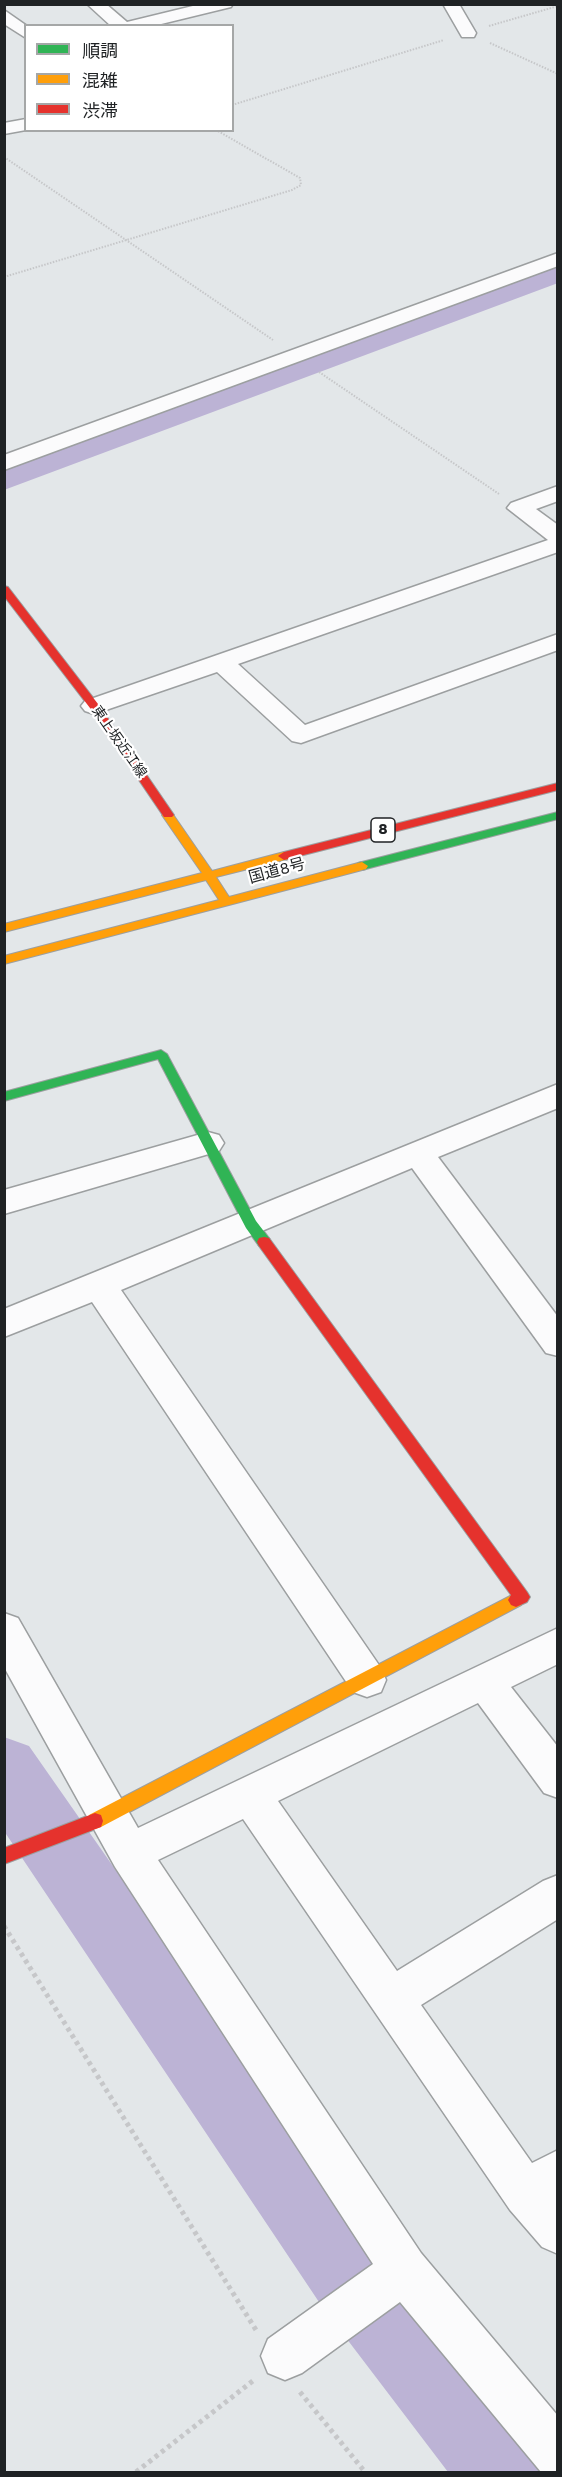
<!DOCTYPE html>
<html>
<head>
<meta charset="utf-8">
<style>
  body { margin:0 }
  #map { position:relative; width:562px; height:2477px; overflow:hidden; background:#e3e7e9; font-family:"Work Sans","Noto Sans JP",sans-serif }
  canvas { display:block }
  .frame { position:absolute; inset:0; border:6px solid #1f2224; pointer-events:none }
  .legend { position:absolute; left:24px; top:24px; width:210px; height:108px; box-sizing:border-box; background:#fff; border:2px solid #a5a7a7; margin:0; padding:8px 10px; list-style:none; font-size:18px; color:#1f2224 }
  .legend li { display:flex; align-items:center; gap:12px; height:30px }
  .legend b { width:30px; border:2px solid #a5a7a7 }
</style>
</head>
<body>
<div id="map">
<canvas width="562" height="2477"></canvas>
<div class="frame"></div>
<ul class="legend">
<li><b style="height:8px;background:#30b455"></b>順調</li>
<li><b style="height:8px;background:#ff9f0a"></b>混雑</li>
<li><b style="height:8px;background:#e5322d"></b>渋滞</li>
</ul>
</div>
<script>
const g = document.querySelector('canvas').getContext('2d');
g.lineJoin = 'round';
const poly = rows => new Path2D(rows.map(r => 'M' + r).join(''));
function fill(path, color) { g.fillStyle = color; g.fill(path, 'evenodd'); }
function trace(path, color, width, dash) { g.strokeStyle = color; g.lineWidth = width; g.lineCap = dash ? 'butt' : 'round'; g.setLineDash(dash || []); g.stroke(path); }
function write(font, color, halo, rows, align = 'center') {
  g.font = font + ' "Work Sans","Noto Sans JP",sans-serif'; g.lineWidth = 4.5; g.setLineDash([]); g.textBaseline = 'middle'; g.strokeStyle = halo; g.fillStyle = color; for (const [text, x, y, turn = 0] of rows) {
    g.save(); g.translate(x, y); g.rotate((+turn || 0) * Math.PI / 180); g.textAlign = isNaN(turn) ? turn : align; if (halo) g.strokeText(text, 0, 0); g.fillText(text, 0, 0); g.restore();
  }
}
const river = poly([
  [558,261,558,283,4,490,4,464,558,261],
  [4,1737,29,1746,379,2247,533,2441,546,2472,448,2472,321,2305,4,1831,4,1737]
]);
const pathFar1 = poly([
  [489,26,558,6],
  [490,43,558,74],
  [232,105,444,40],
  [4,157,273,340],
  [4,277,292,190,301,185,300,178,216,130],
  [319,372,499,494]
]);
const path = poly([
  [4,1926,256,2330],
  [300,2392,365,2472],
  [136,2472,254,2380]
]);
const street = poly([
  [87,4,106,4,127,22,201,4,233,4,231,7,153,26,111,26,87,4],
  [443,4,459,4,476,33,474,37,462,37,443,4],
  [4,10,27,26,26,38,4,24,4,10],
  [26,119,26,130,4,134,4,123,26,119],
  [558,253,558,266,4,470,4,455,558,253],
  [558,486,558,501,536,509,558,525,558,552,238,664,305,725,558,634,558,650,301,743,292,741,217,672,103,711,94,714,85,711,81,706,85,701,548,540,507,508,511,503,558,486],
  [558,1084,558,1108,438,1157,558,1317,558,1356,546,1353,412,1168,121,1290,381,1668,386,1680,381,1692,367,1697,353,1692,92,1302,4,1337,4,1309,558,1084],
  [208,1132,219,1135,224,1143,219,1151,4,1214,4,1190,208,1132],
  [4,1613,18,1618,138,1828,558,1628,558,1664,511,1687,558,1747,558,1798,544,1793,478,1703,278,1801,397,1971,543,1881,558,1875,558,1919,421,2005,532,2163,558,2150,558,2254,542,2247,510,2210,243,1819,158,1860,421,2253,558,2416,558,2472,541,2472,400,2302,302,2373,285,2380,268,2373,261,2356,268,2339,373,2264,115,1867,4,1667,4,1613]
]);
const fast = poly([
  [558,812,558,819,362,870,356,866,358,863,558,812],
  [161,1050,167,1054,256,1221,269,1238,271,1242,269,1246,259,1246,246,1228,158,1059,4,1101,4,1092,161,1050]
]);
const slow = poly([
  [168,812,172,813,212,871,284,852,288,853,288,859,216,877,229,897,362,862,368,866,366,869,4,964,4,956,219,900,206,880,4,932,4,924,202,873,162,815,168,812],
  [516,1593,521,1595,524,1600,521,1605,101,1827,95,1829,89,1827,87,1821,89,1815,516,1593]
]);
const jam = poly([
  [4,586,8,587,98,704,174,815,172,817,164,817,90,708,4,596,4,586],
  [558,783,558,790,284,860,278,856,284,852,558,783],
  [264,1237,269,1238,527,1592,530,1597,527,1602,516,1607,511,1605,508,1600,511,1595,259,1246,257,1242,259,1238,264,1237],
  [95,1813,101,1815,103,1821,101,1827,4,1864,4,1848,95,1813]
]);
const farStreetnames = [
  ["東上坂近江線",119,742,55]
];
const shields = [
  [383,830,24]
];
const shieldNames = [
  ["8",383,830]
];
const streetNames = [
  ["国道8号",277,871,-15]
];
fill(river, '#bcb3d5');
trace(street, '#9c9fa0', 3);
trace(fast, '#9c9fa0', 2);
trace(slow, '#9c9fa0', 2);
trace(jam, '#9c9fa0', 2);
trace(pathFar1, '#c6c7c9', 2, [1.5, 1.5]);
trace(path, '#c6c7c9', 5, [4, 4]);
fill(street, '#fbfbfc');
fill(fast, '#30b455');
fill(slow, '#ff9f0a');
fill(jam, '#e5322d');
write('14px', '#1f2224', '#fff', farStreetnames);
for (const [x, y, w] of shields) { const box = new Path2D(); box.roundRect(x - w / 2, y - 12, w, 24, 4.5); g.fillStyle = '#fff'; g.fill(box); trace(box, '#1f2224', 1.5); }
write('bold 15px', '#1f2224', null, shieldNames);
write('16px', '#1f2224', '#fff', streetNames);
</script>
</body>
</html>
